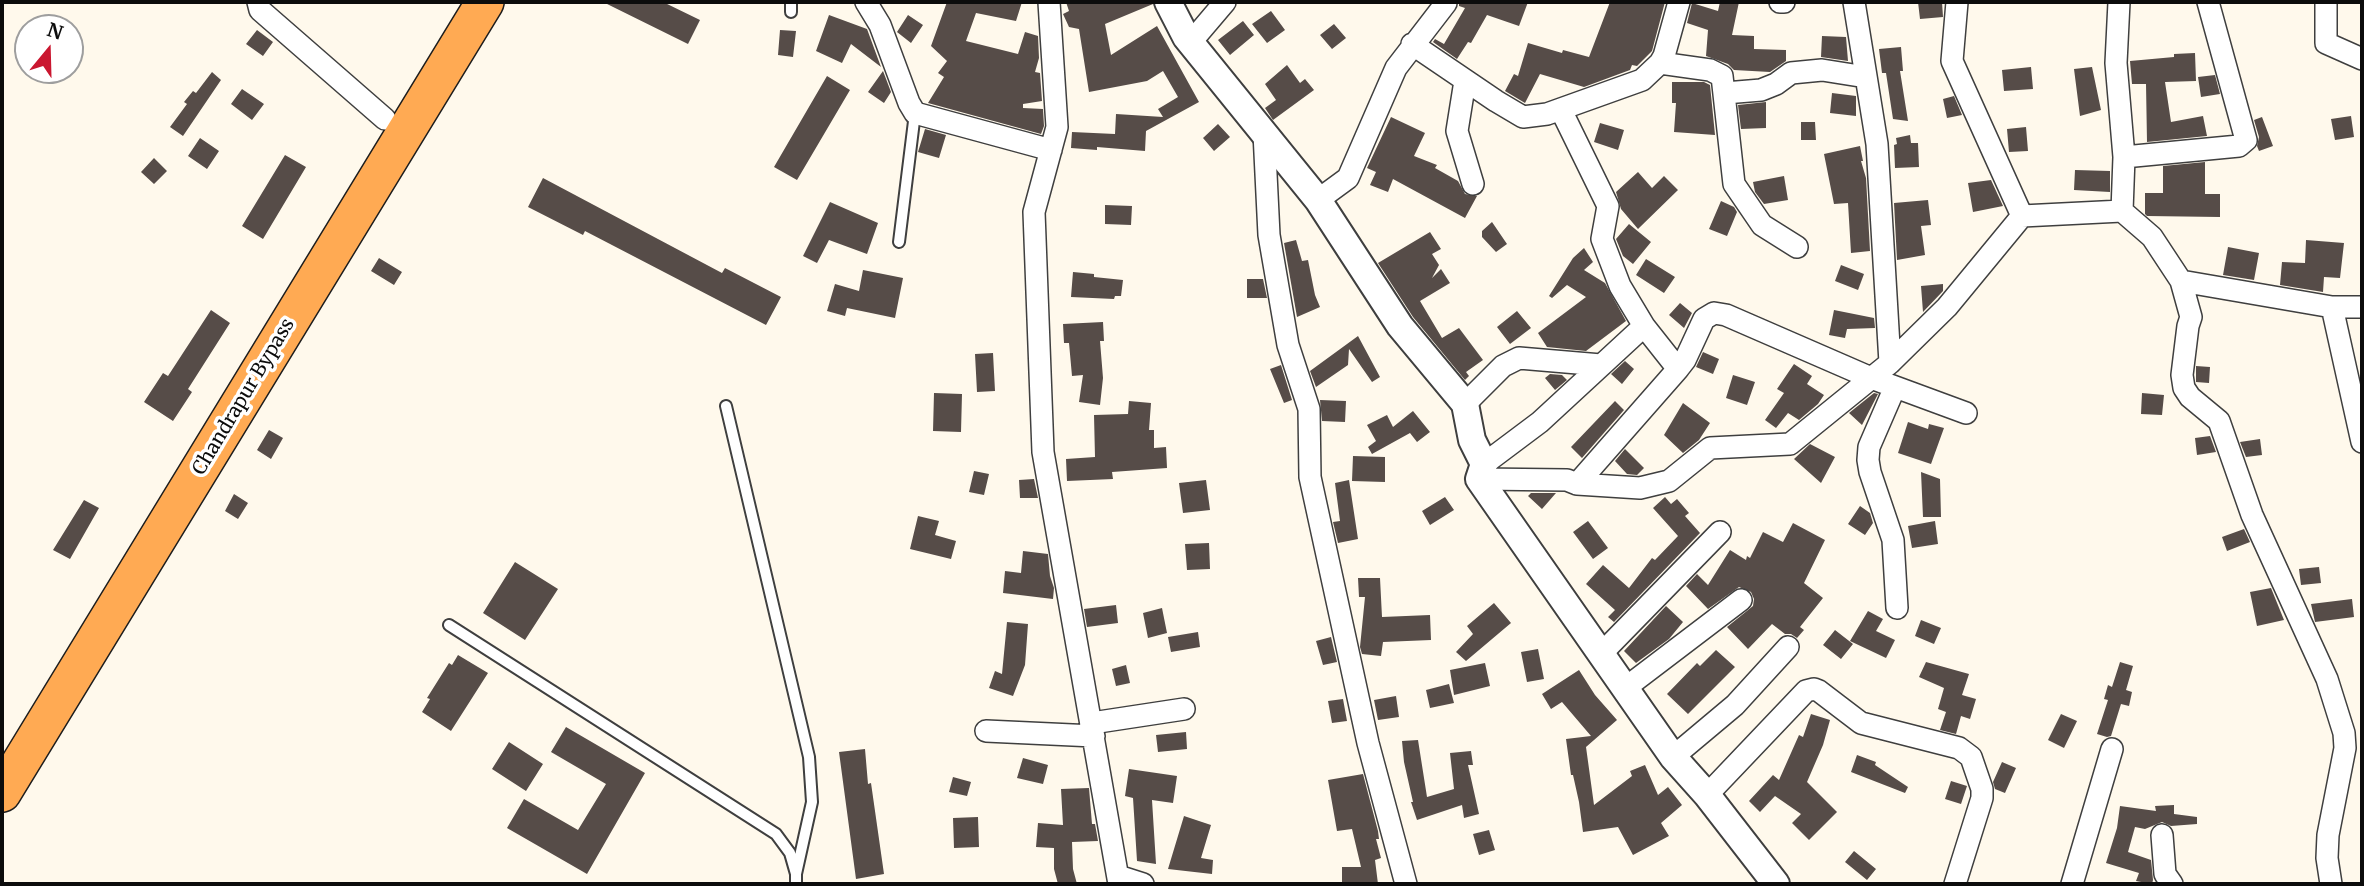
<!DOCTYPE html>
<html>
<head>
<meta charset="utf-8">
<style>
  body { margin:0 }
  #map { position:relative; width:2364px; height:886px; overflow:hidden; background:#fff9ec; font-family:Merriweather,serif }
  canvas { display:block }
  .frame { position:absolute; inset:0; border:4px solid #0c0c0c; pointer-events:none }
  .north { position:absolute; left:14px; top:14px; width:70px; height:70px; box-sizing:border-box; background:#fff; border:2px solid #9e9e9e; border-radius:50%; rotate:19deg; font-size:19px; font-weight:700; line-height:28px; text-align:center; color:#0c0c0c }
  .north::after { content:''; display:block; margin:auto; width:24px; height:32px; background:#ca1730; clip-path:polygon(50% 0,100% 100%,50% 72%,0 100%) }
</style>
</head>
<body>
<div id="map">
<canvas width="2364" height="886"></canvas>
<div class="frame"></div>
<div class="north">N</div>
</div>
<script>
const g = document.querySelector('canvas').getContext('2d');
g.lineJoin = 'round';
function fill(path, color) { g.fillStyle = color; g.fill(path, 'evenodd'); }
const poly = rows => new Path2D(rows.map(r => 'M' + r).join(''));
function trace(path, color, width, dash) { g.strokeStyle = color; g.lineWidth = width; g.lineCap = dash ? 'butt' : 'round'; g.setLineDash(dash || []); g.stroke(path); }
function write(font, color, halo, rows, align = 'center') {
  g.font = font + ' Merriweather,serif'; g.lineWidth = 7; g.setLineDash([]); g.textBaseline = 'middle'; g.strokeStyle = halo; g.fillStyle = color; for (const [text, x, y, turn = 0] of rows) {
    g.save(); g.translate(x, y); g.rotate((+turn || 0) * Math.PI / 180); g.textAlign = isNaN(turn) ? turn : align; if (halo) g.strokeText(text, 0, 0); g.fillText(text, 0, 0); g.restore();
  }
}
const building = poly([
  [603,2,663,2,700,20,688,44],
  [947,2,1022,2,1016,21,976,13,966,41,1018,54,1025,32,1038,36,1039,58,1035,72,1040,73,1042,101,1023,104,1023,108,1043,109,1044,126,1041,134,928,103,944,77,938,73,947,61,931,46],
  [1066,2,1152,2,1153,4,1105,24,1111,55,1157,26,1199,102,1146,131,1145,151,1097,147,1097,150,1071,148,1072,132,1115,134,1116,114,1163,117,1158,109,1178,97,1163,71,1147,81,1089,92,1079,29,1069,27,1063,14,1069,11],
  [1459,2,1528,2,1519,26,1487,15,1471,43,1468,42,1457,59,1433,42,1435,39,1444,44,1465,8,1459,6],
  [1610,2,1665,2,1652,51,1637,66,1632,65,1630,70,1584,87,1540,74,1525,103,1505,91,1514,74,1518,76,1528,43,1562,53,1563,50,1589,57],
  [1720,2,1739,2,1732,35,1754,36,1754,49,1786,50,1786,61,1770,72,1734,70,1728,64,1706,56,1708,30,1687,23,1692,3,1718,11],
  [1918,2,1942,2,1943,17,1920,19],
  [1271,11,1285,30,1267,43,1252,24],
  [829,15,867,29,881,67,851,44,842,63,816,51],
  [908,15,923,25,911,43,897,32],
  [1243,21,1254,35,1230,55,1218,40],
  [1334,24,1346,38,1332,49,1320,35],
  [257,30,273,42,263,56,246,44],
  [780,30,796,31,793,57,778,55],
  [1822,36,1846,37,1848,61,1821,57],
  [1901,47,1903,71,1900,71,1908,121,1893,119,1886,73,1882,73,1879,49],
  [2195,53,2196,81,2165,82,2171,122,2203,116,2207,136,2147,142,2146,84,2132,84,2130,61,2174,57,2174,54],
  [1287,65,1300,83,1305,79,1314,90,1273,120,1265,108,1276,100,1265,84],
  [2031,67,2033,89,2004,91,2002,70],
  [2092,67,2101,110,2080,116,2074,69],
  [883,71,891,92,884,103,868,92],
  [212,72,221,80,183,136,170,127,187,104,184,102,193,91,196,93],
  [2215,75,2220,94,2201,97,2198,77],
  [827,76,850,90,797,180,774,167],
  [1672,82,1704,82,1710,85,1715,135,1674,132,1676,103,1672,103],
  [242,89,264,104,252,120,231,104],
  [1832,93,1856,96,1856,116,1830,113],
  [1954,96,1962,115,1947,118,1943,99],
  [1766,102,1766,128,1741,129,1738,105],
  [2351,116,2354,137,2335,140,2331,119],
  [1391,117,1425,133,1414,156,1437,165,1435,168,1458,181,1465,194,1477,196,1465,218,1393,179,1388,192,1370,185,1376,172,1367,168],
  [2262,117,2273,146,2259,151,2257,146,2259,137,2254,120],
  [1801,122,1815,122,1816,140,1801,140],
  [1600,123,1624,130,1618,150,1594,142],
  [1218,124,1230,137,1214,151,1203,138],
  [2026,127,2028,151,2009,152,2007,129],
  [925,129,946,135,939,158,918,152],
  [1910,135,1911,143,1918,143,1919,167,1895,168,1894,145,1897,144,1896,138],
  [200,138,219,151,207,169,188,156],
  [1860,146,1863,161,1861,161,1866,178,1870,251,1851,253,1848,203,1834,204,1824,154],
  [285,155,306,167,263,239,242,226],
  [154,158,167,171,154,184,141,172],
  [2205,162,2205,194,2220,194,2220,217,2147,216,2145,214,2145,193,2163,193,2163,166],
  [2075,170,2110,171,2110,192,2074,190],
  [1638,172,1652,188,1664,176,1678,190,1638,229,1621,209,1616,192],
  [1784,176,1788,200,1764,204,1755,192,1753,182],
  [543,178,722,273,725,268,781,297,766,325,585,231,583,235,528,207],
  [1991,180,2003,206,1973,212,1968,183],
  [1928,200,1931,225,1921,226,1925,255,1897,260,1894,203],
  [1721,201,1734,207,1737,212,1727,236,1709,229],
  [830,202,878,223,867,254,829,240,817,263,803,256],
  [1105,205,1132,206,1131,225,1105,224],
  [1492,222,1507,244,1496,252,1482,237,1482,231],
  [1629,224,1651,242,1633,264,1623,256,1616,239],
  [1430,232,1441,249,1432,254,1439,265,1432,278,1441,269,1450,283,1420,301,1442,338,1459,328,1483,360,1466,372,1469,376,1465,380,1413,317,1378,263],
  [1296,240,1302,261,1308,260,1315,295,1320,307,1297,317,1284,243],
  [2306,240,2344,243,2340,278,2324,277,2323,292,2280,285,2282,262,2305,263],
  [2228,247,2259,253,2254,280,2223,275],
  [1584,248,1593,262,1584,270,1605,283,1626,321,1586,351,1547,347,1538,333,1586,297,1567,285,1552,298,1549,296,1573,258],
  [379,258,402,272,394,285,371,271],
  [1646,259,1675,277,1664,293,1636,275],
  [1841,265,1864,274,1858,290,1835,281],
  [863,270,903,278,895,318,847,308,845,316,827,311,835,284,859,291],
  [1073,272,1094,274,1094,277,1123,280,1121,296,1115,296,1114,299,1071,297],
  [1247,279,1263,279,1267,298,1247,298],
  [1943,284,1943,291,1923,312,1921,286],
  [1680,303,1692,313,1684,328,1669,315],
  [211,310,230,323,188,389,192,392,173,421,144,402,163,373,168,376],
  [1834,310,1874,318,1875,328,1847,329,1845,338,1829,335],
  [1517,311,1531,328,1510,344,1497,327],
  [1103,322,1104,341,1100,341,1103,378,1100,405,1079,402,1083,375,1072,376,1069,343,1064,343,1063,324],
  [1358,336,1380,377,1372,382,1349,349,1348,365,1316,387,1310,371],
  [1703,352,1719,359,1713,374,1696,367],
  [993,353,995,391,977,392,975,354],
  [1625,361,1634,369,1622,384,1611,374],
  [1794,364,1812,376,1807,384,1824,395,1818,404,1799,420,1788,413,1776,428,1765,420,1784,393,1777,389],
  [1281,365,1292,400,1284,403,1270,369],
  [2196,366,2210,367,2209,383,2196,382],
  [1550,374,1562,375,1567,380,1555,390,1545,378],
  [1733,375,1755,382,1747,405,1726,398],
  [934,393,962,394,961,432,933,431],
  [1874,393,1878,394,1862,425,1849,413],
  [2142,393,2164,395,2162,415,2141,414],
  [1320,400,1346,401,1345,422,1322,421],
  [1129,401,1151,403,1149,430,1154,430,1154,448,1166,447,1167,468,1112,472,1113,479,1067,481,1066,459,1095,457,1094,415,1128,414],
  [1615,401,1624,410,1582,458,1571,447],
  [1683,403,1710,423,1699,440,1683,453,1664,435],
  [1413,411,1430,432,1417,442,1410,433,1372,454,1368,447,1376,441,1367,425,1387,415,1393,427],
  [1908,422,1928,429,1929,424,1944,428,1931,464,1898,453],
  [269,430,283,438,271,459,257,450],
  [2210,436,2216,452,2197,455,2195,438],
  [2260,439,2262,455,2246,457,2240,442],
  [1810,444,1835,457,1821,483,1794,459],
  [1625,449,1644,468,1637,475,1627,474,1615,461],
  [1353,456,1385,457,1385,482,1352,481],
  [974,471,989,474,984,495,969,492],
  [1921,472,1940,479,1941,517,1923,517],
  [1034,479,1038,498,1020,498,1019,480],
  [1206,480,1210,510,1183,513,1179,483],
  [1349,480,1358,539,1338,543,1333,522,1340,521,1335,483],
  [1531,493,1556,493,1542,509,1528,496],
  [234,494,248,503,238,519,225,511],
  [1445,497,1454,510,1430,525,1422,511],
  [1665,497,1671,504,1677,499,1689,513,1685,516,1700,533,1614,622,1608,617,1615,610,1586,584,1603,565,1629,588,1652,558,1655,560,1678,536,1653,508],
  [84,500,99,508,70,559,53,550],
  [1860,506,1870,513,1873,523,1865,535,1848,524],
  [918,516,939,521,935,535,956,541,951,559,910,549],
  [1588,521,1608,548,1593,559,1573,532],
  [1935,521,1938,544,1912,548,1908,526],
  [1793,523,1825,540,1804,583,1823,598,1800,627,1804,630,1797,638,1791,634,1785,634,1772,624,1748,649,1727,627,1753,606,1754,599,1751,592,1739,587,1708,609,1686,586,1697,574,1708,585,1730,550,1746,560,1747,556,1750,558,1763,532,1783,542],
  [2244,529,2250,542,2227,551,2222,537],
  [1209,543,1210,569,1187,570,1185,544],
  [1023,551,1048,554,1050,576,1054,588,1053,599,1003,593,1005,571,1021,573],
  [515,562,558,589,525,640,483,613],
  [2319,567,2321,583,2301,585,2299,569],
  [1358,578,1380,578,1382,617,1430,615,1431,640,1383,642,1381,656,1362,654,1360,647,1365,597,1359,597],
  [2271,588,2284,620,2257,626,2250,592],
  [2352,599,2354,617,2315,622,2311,604],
  [1494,603,1511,623,1466,661,1456,652,1473,634,1467,626],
  [1116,605,1118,623,1087,627,1084,609],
  [1666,606,1683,622,1669,639,1636,663,1624,651],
  [1162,608,1167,633,1148,638,1143,613],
  [1868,611,1883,619,1876,631,1895,640,1886,658,1850,641],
  [1921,620,1941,628,1934,644,1915,636],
  [1007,622,1028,624,1025,665,1013,696,989,688,995,671,1002,674],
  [1835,630,1853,644,1841,659,1823,645],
  [1198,632,1200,647,1171,652,1168,637],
  [1331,637,1337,662,1323,665,1316,641],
  [1538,649,1544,679,1527,682,1521,652],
  [1716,650,1735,667,1688,714,1667,694,1697,663,1700,666],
  [458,655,488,673,451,731,422,712,430,699,427,698,449,663,452,665],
  [1926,662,1969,674,1962,695,1976,699,1970,719,1961,716,1956,734,1940,730,1946,712,1938,709,1944,688,1919,677],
  [2120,662,2133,666,2126,690,2132,692,2129,706,2121,704,2111,736,2107,737,2097,734,2108,700,2104,699,2108,685,2112,687],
  [1485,663,1490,686,1454,695,1450,670],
  [1126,665,1130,683,1116,686,1112,669],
  [1579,670,1595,695,1617,720,1586,747,1594,805,1632,776,1630,771,1645,765,1658,795,1668,787,1682,805,1661,823,1669,836,1633,855,1618,827,1583,832,1579,802,1573,775,1571,775,1566,739,1591,736,1562,702,1551,709,1542,694],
  [1449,684,1454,703,1430,708,1426,690],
  [1396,696,1399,717,1378,720,1374,700],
  [1343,699,1347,721,1332,723,1328,701],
  [1811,714,1830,720,1823,745,1807,782,1837,812,1809,840,1792,823,1801,814,1775,796,1760,812,1749,801,1773,775,1779,780,1799,735,1803,737],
  [2061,714,2077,721,2064,748,2048,740],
  [566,727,645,773,587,874,507,828,524,799,578,830,606,784,551,752],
  [1186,732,1187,749,1158,752,1156,735],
  [1418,740,1427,797,1454,789,1450,753,1471,751,1473,765,1468,765,1479,814,1464,818,1462,805,1417,820,1411,802,1413,802,1404,762,1402,741],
  [509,742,543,764,526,791,492,769],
  [865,749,868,784,871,783,884,874,856,879,839,752],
  [1857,755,1876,762,1875,765,1908,787,1905,793,1851,772],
  [1023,758,1048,765,1043,784,1017,778],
  [2002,762,2016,768,2005,793,1995,789,1993,782],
  [1129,769,1177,776,1173,803,1152,800,1156,864,1137,861,1133,798,1125,796],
  [1363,774,1378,831,1379,839,1376,839,1381,858,1375,860,1378,884,1342,884,1342,867,1361,867,1352,829,1337,831,1328,780],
  [953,777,971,782,967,796,949,792],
  [1951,781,1967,786,1961,804,1945,799],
  [1089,788,1092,824,1095,824,1098,841,1072,842,1073,869,1077,884,1058,884,1054,869,1054,848,1036,847,1038,823,1063,825,1061,789],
  [2174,805,2174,814,2197,817,2197,824,2171,826,2162,822,2145,829,2135,827,2128,852,2151,860,2153,880,2152,884,2136,881,2139,873,2106,863,2117,828,2120,806,2156,811,2155,806],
  [1184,816,1211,825,1201,858,1213,860,1212,874,1168,869],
  [978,817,979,847,954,848,953,818],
  [1489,830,1495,850,1479,855,1473,834],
  [1854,851,1876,869,1867,880,1845,862]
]);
const service = poly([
  [791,12,791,2],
  [899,242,915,113],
  [726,406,809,757,812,802,796,874],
  [449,625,776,834,790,853,796,874,796,884]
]);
const minor = poly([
  [258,2,260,10,385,119],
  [866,2,880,25,909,103,915,113,1051,150],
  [1049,2,1057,127,1034,212,1043,452,1119,884],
  [1780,2,1784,2],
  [1957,2,1952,61,2022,216],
  [2119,2,2116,63,2124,157,2122,211],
  [2326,2,2326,43,2362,59],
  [1191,42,1225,2],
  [1412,44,1496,101,1523,117,1547,114,1642,80,1660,63,1664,56,1679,2],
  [1660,63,1710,70,1722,76,1734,184,1762,225,1797,247],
  [1465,81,1457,131,1473,184],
  [1725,93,1761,90,1776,84,1791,73,1822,70,1866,77],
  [1561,110,1608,206,1602,239,1620,286,1644,326,1678,369],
  [1264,133,1269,235,1288,345,1309,409,1310,477,1368,743,1406,884],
  [2124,157,2239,146,2246,140,2208,2],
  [1318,200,1348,178,1396,68,1446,3],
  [2181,281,2191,317,2188,326,2182,375,2184,388,2190,397,2219,421,2252,515,2327,679,2344,733,2345,748,2328,835,2327,858,2331,884],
  [2332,307,2362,442],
  [1890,363,1947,307,2022,216,2122,211,2152,237,2181,281,2332,307,2362,307],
  [1895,387,1869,447,1868,460,1870,472,1893,540,1897,608],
  [1465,404,1503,366,1519,358,1601,365],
  [1484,464,1540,422,1644,326],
  [1479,479,1567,480,1577,484,1640,488,1669,481,1710,448,1790,444,1890,363,1877,144,1854,2],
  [1577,484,1678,369,1685,360,1704,319,1714,313,1726,315,1871,378,1966,413],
  [1600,655,1720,532],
  [1624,689,1741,600],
  [1092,723,1184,709],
  [986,731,1094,736],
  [1673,757,1735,705,1788,647],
  [1707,795,1806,691,1814,689,1819,691,1861,723,1959,748,1971,757,1982,789,1982,798,1955,884],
  [2162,835,2165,874,2172,884],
  [1118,876,1143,884],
  [2072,884,2112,749]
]);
const tertiary = poly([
  [1168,2,1186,37,1318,200,1400,326,1465,404,1472,440,1484,464,1479,479,1673,757,1707,795,1776,884]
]);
const trunk = poly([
  [2,793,485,2]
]);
const streetNames = [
  ["Chandrapur Bypass",244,397,-59]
];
fill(building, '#564c48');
trace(service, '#3f3f3f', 14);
trace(minor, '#3f3f3f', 24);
trace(tertiary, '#3f3f3f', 30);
trace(trunk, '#1d1d1d', 40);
trace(service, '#fff', 10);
trace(minor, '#fff', 21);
trace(tertiary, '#fff', 26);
trace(trunk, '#ffaa53', 37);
write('19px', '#0c0c0c', '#fff', streetNames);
</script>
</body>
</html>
